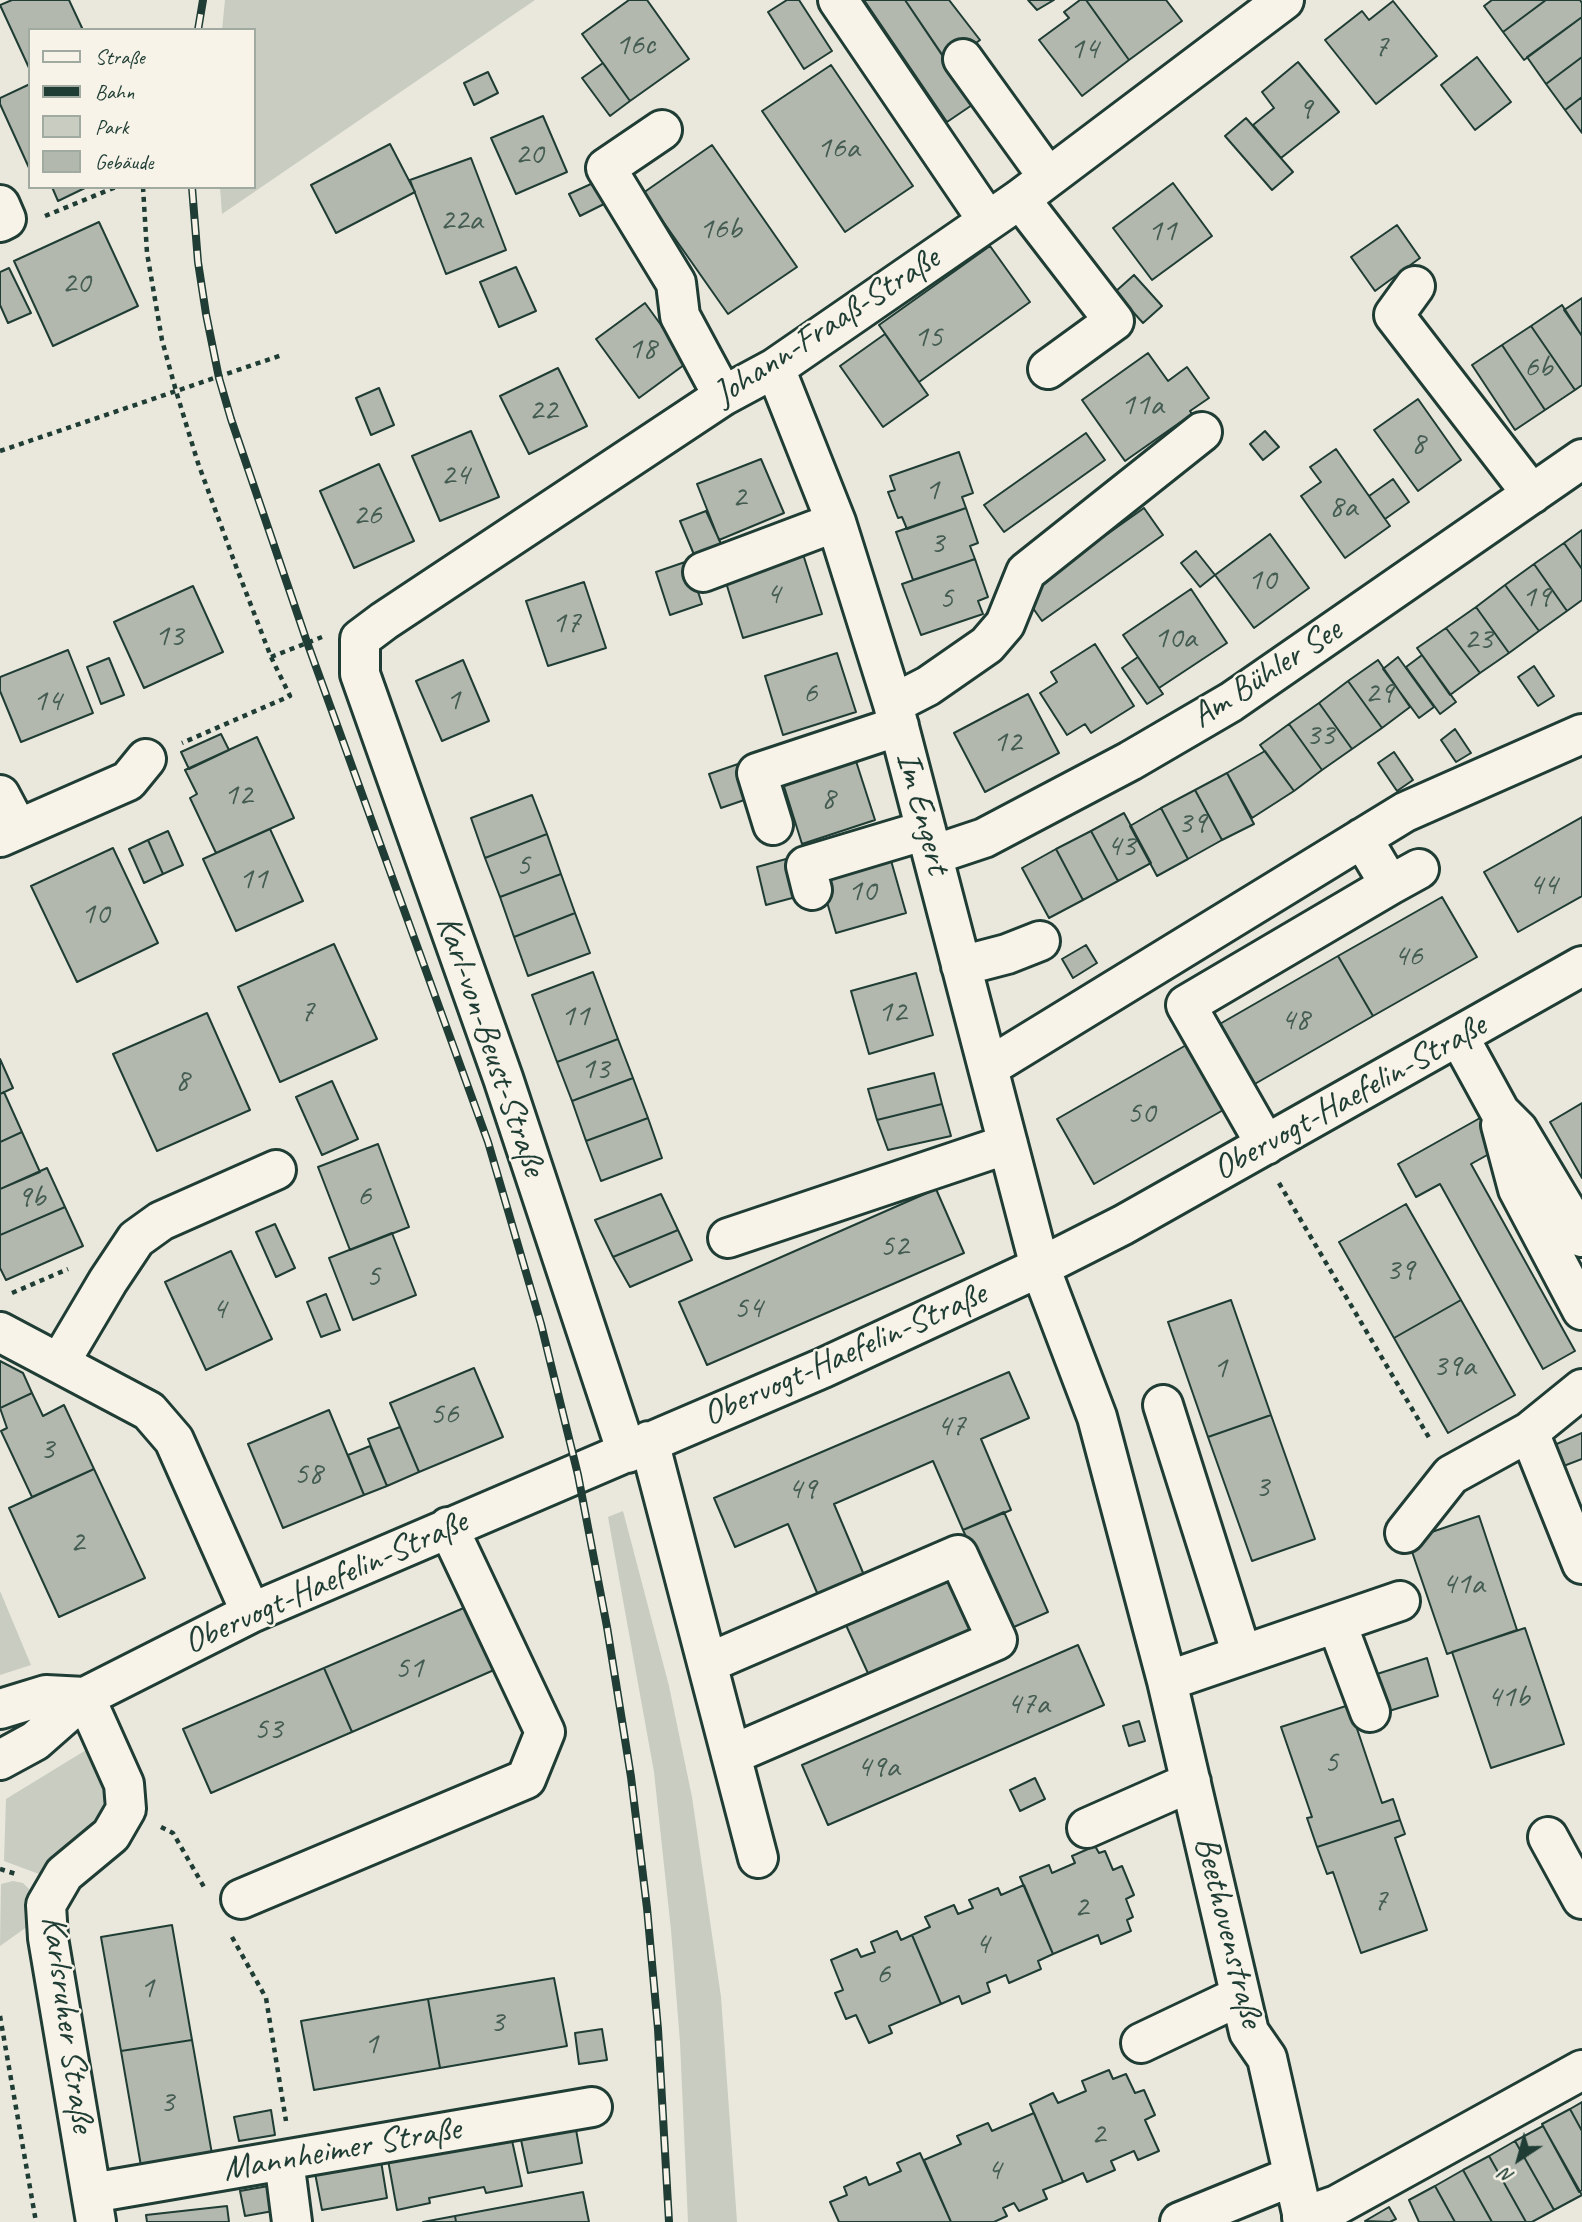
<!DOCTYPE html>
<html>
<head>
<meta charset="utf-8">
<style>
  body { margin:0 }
  #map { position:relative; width:1582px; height:2222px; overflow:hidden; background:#eae8dd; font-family:Caveat,sans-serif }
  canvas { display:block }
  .legend { position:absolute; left:28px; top:28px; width:228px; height:161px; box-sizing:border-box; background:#f7f3e8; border:2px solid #a1aaa0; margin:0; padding:9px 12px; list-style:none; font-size:21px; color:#1f3d34 }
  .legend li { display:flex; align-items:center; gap:14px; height:35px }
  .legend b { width:35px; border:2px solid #a1aaa0 }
  .north { position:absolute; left:1484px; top:2124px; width:70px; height:70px; -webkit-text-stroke:5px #f7f3e8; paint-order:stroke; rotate:216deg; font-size:19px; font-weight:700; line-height:28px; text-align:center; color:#1f3d34 }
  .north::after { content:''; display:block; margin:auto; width:24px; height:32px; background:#1f3d34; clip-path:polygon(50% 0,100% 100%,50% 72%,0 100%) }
</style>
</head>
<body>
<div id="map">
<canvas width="1582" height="2222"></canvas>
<ul class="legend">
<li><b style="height:9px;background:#f7f3e8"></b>Straße</li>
<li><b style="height:9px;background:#1f3d34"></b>Bahn</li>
<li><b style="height:19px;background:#c8ccc1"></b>Park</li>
<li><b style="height:19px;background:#b2b8ae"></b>Gebäude</li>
</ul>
<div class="north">N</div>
</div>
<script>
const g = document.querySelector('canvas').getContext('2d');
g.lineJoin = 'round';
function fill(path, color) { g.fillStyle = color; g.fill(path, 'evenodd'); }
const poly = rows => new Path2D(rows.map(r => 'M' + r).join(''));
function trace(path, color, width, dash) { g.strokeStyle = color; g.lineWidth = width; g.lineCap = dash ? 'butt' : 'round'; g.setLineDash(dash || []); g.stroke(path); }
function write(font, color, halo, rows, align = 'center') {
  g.font = font + ' Caveat,sans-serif'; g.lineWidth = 5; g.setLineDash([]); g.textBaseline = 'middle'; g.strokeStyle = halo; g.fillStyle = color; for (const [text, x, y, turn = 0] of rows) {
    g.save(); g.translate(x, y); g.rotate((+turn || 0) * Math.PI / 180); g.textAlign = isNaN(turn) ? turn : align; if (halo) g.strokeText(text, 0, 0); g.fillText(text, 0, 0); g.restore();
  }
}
const green = poly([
  [225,0,535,0,222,214,220,187,254,187,254,30,222,30],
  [623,1511,669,1686,692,1797,721,1997,737,2222,688,2222,680,2042,671,1930,654,1772,608,1517],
  [0,1591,31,1665,0,1675],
  [86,1750,100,1765,105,1789,102,1815,88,1834,64,1848,39,1874,4,1861,6,1799],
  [13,1881,23,1883,32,1892,31,1924,0,1946,1,1884]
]);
const building = poly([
  [12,0,69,0,83,30,30,30,30,70,0,5,12,0],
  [629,0,647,0,689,59,630,101,582,34,629,0],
  [787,0,799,0,832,51,804,69,768,12,787,0],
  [864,0,905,0,975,103,947,122,864,0],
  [905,0,949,0,980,40,948,64,905,0],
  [1028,0,1054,0,1037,10,1028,0],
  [1080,0,1086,0,1129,60,1082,96,1039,40,1069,18,1064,12,1080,0],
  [1086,0,1166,0,1182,21,1129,60,1086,0],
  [1492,0,1546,0,1503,32,1484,6,1492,0],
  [1546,0,1580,0,1582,3,1582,17,1524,60,1503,32,1546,0],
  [1393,1,1437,56,1376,104,1325,40,1362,11,1369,20,1393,1],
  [1582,17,1582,57,1546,84,1527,57,1582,17],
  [1477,57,1511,102,1475,130,1441,85,1477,57],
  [1582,57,1582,97,1565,110,1546,84,1582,57],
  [1298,62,1339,112,1281,158,1253,125,1274,108,1262,92,1298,62],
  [603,63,630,101,610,116,582,78,603,63],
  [831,65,913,186,845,232,762,111,831,65],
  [488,72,498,93,474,105,464,83,488,72],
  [30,84,30,170,0,104,0,98,30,84],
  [1582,97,1582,133,1565,110,1582,97],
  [543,116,567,172,516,194,491,138,543,116],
  [1246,118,1293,172,1272,190,1225,136,1246,118],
  [390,144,415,192,336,233,311,185,390,144],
  [712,145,797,267,728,314,643,193,712,145],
  [471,158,506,250,446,274,410,180,471,158],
  [604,178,614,199,580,216,569,194,604,178],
  [1173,183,1212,236,1152,280,1113,228,1173,183],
  [52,187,87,187,58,201,52,187],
  [99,222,138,306,53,346,14,261,99,222],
  [1397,225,1420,258,1375,291,1351,257,1397,225],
  [990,246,1030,302,919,382,879,325,990,246],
  [516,267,536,311,499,327,480,282,516,267],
  [9,268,31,313,8,323,0,305,0,272,9,268],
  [1134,275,1162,306,1143,323,1115,292,1134,275],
  [1582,298,1582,336,1564,310,1582,298],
  [645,303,688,362,639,398,596,339,645,303],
  [1562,305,1582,336,1582,385,1575,390,1531,326,1562,305],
  [1531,326,1575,390,1545,410,1502,345,1531,326],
  [885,334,928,395,883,427,840,366,885,334],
  [1502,345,1545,410,1515,430,1472,365,1502,345],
  [1148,353,1168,381,1187,367,1209,398,1190,411,1192,414,1125,461,1082,400,1148,353],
  [558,368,587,426,529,454,500,396,558,368],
  [379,388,394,425,371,435,356,398,379,388],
  [1418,399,1461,460,1418,491,1374,430,1418,399],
  [471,431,499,497,440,521,412,456,471,431],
  [1265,431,1279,447,1263,460,1250,444,1265,431],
  [1086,433,1105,460,1004,532,984,505,1086,433],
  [1336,449,1390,526,1345,558,1301,496,1321,482,1310,467,1336,449],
  [959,452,973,493,962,497,966,508,907,529,902,517,898,518,888,492,895,490,890,476,959,452],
  [761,459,784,513,719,540,697,484,761,459],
  [379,464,414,541,354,568,320,491,379,464],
  [1393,479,1409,502,1385,519,1369,496,1393,479],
  [966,508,978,543,970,546,975,559,913,580,896,532,966,508],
  [1144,508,1163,535,1042,621,1023,594,1144,508],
  [706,511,722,546,695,557,680,521,706,511],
  [1582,530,1582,569,1564,543,1582,530],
  [1270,534,1309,588,1254,628,1215,575,1270,534],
  [1564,543,1582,569,1582,600,1567,611,1534,564,1564,543],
  [802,551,822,614,743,638,724,576,802,551],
  [1196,551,1215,575,1200,587,1181,563,1196,551],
  [975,559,988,597,978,601,983,614,921,635,902,584,975,559],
  [688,561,702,604,670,615,656,572,688,561],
  [1534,564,1567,611,1539,631,1505,585,1534,564],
  [584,582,606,648,548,666,526,601,584,582],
  [1505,585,1539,631,1509,653,1476,607,1505,585],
  [193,586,223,652,144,688,114,622,193,586],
  [1191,589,1227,643,1159,688,1123,635,1191,589],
  [1476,607,1509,653,1480,673,1446,628,1476,607],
  [1446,628,1480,673,1450,695,1417,648,1446,628],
  [1095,644,1134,706,1091,733,1085,724,1067,735,1040,693,1057,682,1051,672,1095,644],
  [68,650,93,713,21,742,0,691,0,677,68,650],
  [837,653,856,712,783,735,765,676,837,653],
  [1422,655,1456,702,1440,714,1406,667,1422,655],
  [1138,657,1163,694,1147,704,1122,668,1138,657],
  [1398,657,1434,707,1419,718,1383,669,1398,657],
  [109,658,124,695,101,704,87,667,109,658],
  [463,660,489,721,442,741,416,681,463,660],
  [1378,660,1410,707,1382,728,1348,681,1378,660],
  [1534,666,1554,696,1538,706,1518,677,1534,666],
  [1348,681,1382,728,1352,749,1319,703,1348,681],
  [1028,694,1059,753,985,792,954,733,1028,694],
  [1319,703,1352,749,1322,770,1289,724,1319,703],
  [1289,724,1322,770,1294,791,1260,745,1289,724],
  [1455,729,1471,753,1456,762,1441,740,1455,729],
  [221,734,229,750,189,769,181,752,221,734],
  [257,737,294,818,216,853,190,798,197,794,185,770,257,737],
  [1265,751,1294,791,1252,818,1227,773,1265,751],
  [1394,752,1413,780,1397,791,1378,763,1394,752],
  [855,758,875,820,802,844,782,780,855,758],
  [741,763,753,797,721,808,709,774,741,763],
  [1227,773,1254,824,1222,840,1195,790,1227,773],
  [1195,790,1222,840,1188,859,1161,808,1195,790],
  [532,795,547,834,485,858,471,818,532,795],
  [1161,808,1188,859,1157,876,1130,826,1161,808],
  [1124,813,1151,863,1118,881,1091,831,1124,813],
  [1582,817,1582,896,1518,932,1484,872,1582,817],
  [270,829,303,901,236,931,203,859,270,829],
  [168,831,183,865,163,874,148,840,168,831],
  [1091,831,1118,881,1083,900,1056,849,1091,831],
  [547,834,561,874,500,897,485,858,547,834],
  [148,840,163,874,144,883,129,849,148,840],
  [113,848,158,943,77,982,31,886,113,848],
  [1056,849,1083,900,1049,918,1022,868,1056,849],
  [888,850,906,913,836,933,818,871,888,850],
  [786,859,796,897,766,905,757,867,786,859],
  [561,874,575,913,514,937,500,897,561,874],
  [1442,897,1477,957,1373,1016,1338,956,1442,897],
  [575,913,590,953,528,976,514,937,575,913],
  [334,944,377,1039,280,1082,238,987,334,944],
  [1086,945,1097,963,1073,978,1062,959,1086,945],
  [1338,956,1373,1016,1253,1085,1218,1025,1338,956],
  [593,972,618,1039,557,1062,532,995,593,972],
  [916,973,933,1035,869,1054,851,991,916,973],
  [207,1013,250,1110,157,1151,113,1054,207,1013],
  [618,1039,633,1078,572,1101,557,1062,618,1039],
  [1188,1044,1225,1109,1094,1184,1057,1119,1188,1044],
  [0,1059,13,1088,0,1094,0,1059],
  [934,1073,942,1104,877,1120,868,1089,934,1073],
  [633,1078,648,1118,586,1141,572,1101,633,1078],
  [332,1081,358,1139,322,1155,296,1097,332,1081],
  [4,1092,22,1132,0,1142,0,1094,4,1092],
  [1582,1103,1582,1178,1550,1122,1582,1103],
  [942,1104,951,1136,888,1150,877,1120,942,1104],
  [648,1118,662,1158,601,1181,586,1141,648,1118],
  [1480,1118,1498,1149,1471,1164,1575,1351,1543,1369,1440,1184,1416,1197,1398,1164,1480,1118],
  [22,1132,40,1172,0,1189,0,1142,22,1132],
  [378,1144,409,1227,350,1250,318,1167,378,1144],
  [47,1168,65,1207,0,1235,0,1189,47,1168],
  [936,1189,964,1253,707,1365,679,1302,936,1189],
  [661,1194,678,1230,613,1257,595,1220,661,1194],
  [1406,1204,1461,1300,1394,1338,1339,1242,1406,1204],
  [65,1207,83,1246,6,1280,0,1268,0,1235,65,1207],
  [275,1224,295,1268,276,1277,256,1232,275,1224],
  [678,1230,692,1260,630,1287,613,1257,678,1230],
  [392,1233,416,1295,353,1320,329,1258,392,1233],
  [231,1251,272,1339,206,1370,165,1282,231,1251],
  [326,1294,340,1330,321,1337,307,1302,326,1294],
  [1231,1300,1271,1415,1208,1437,1168,1322,1231,1300],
  [1461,1300,1515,1395,1448,1433,1394,1338,1461,1300],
  [0,1361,23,1373,32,1393,0,1408,0,1361],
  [474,1368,503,1437,419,1472,390,1403,474,1368],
  [1009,1372,1029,1418,981,1439,1011,1510,963,1530,933,1461,834,1504,864,1575,818,1595,788,1524,735,1547,714,1498,1009,1372],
  [32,1393,43,1416,64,1405,94,1469,32,1497,1,1431,7,1428,0,1408,32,1393],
  [329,1410,364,1495,283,1528,248,1444,329,1410],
  [1271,1415,1315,1539,1252,1561,1208,1437,1271,1415],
  [400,1427,419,1472,387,1486,368,1439,400,1427],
  [1582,1433,1582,1459,1561,1467,1552,1446,1582,1433],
  [370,1446,387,1486,364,1495,348,1455,370,1446],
  [94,1469,145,1578,59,1617,9,1508,94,1469],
  [1004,1512,1048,1612,1007,1630,963,1530,1004,1512],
  [1479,1516,1517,1630,1447,1654,1408,1540,1479,1516],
  [951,1575,978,1635,872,1682,845,1623,951,1575],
  [466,1607,494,1670,352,1732,324,1668,466,1607],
  [1525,1628,1564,1744,1491,1768,1452,1652,1525,1628],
  [1078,1645,1104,1705,828,1825,802,1765,1078,1645],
  [1427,1658,1438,1696,1389,1711,1377,1674,1427,1658],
  [324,1668,352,1732,211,1793,183,1729,324,1668],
  [1349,1705,1382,1803,1393,1799,1400,1820,1317,1847,1307,1818,1312,1817,1281,1727,1349,1705],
  [1139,1721,1145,1741,1129,1746,1123,1726,1139,1721],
  [1035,1778,1045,1799,1020,1811,1010,1790,1035,1778],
  [1400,1820,1405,1834,1395,1838,1427,1930,1361,1953,1333,1872,1327,1874,1317,1847,1400,1820],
  [1095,1846,1099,1853,1105,1851,1113,1870,1122,1866,1134,1895,1126,1899,1133,1917,1127,1920,1131,1931,1101,1944,1098,1935,1053,1954,1020,1877,1049,1865,1052,1873,1075,1863,1072,1856,1095,1846],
  [1024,1885,1053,1954,1038,1961,1041,1969,1009,1983,1006,1975,987,1983,990,1992,962,2004,959,1996,941,2004,912,1935,930,1927,925,1917,954,1905,958,1914,973,1908,969,1900,998,1888,1001,1895,1024,1885],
  [172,1925,192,2040,121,2051,101,1937,172,1925],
  [897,1931,901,1940,912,1935,941,2004,889,2026,892,2033,869,2043,856,2015,846,2019,835,1993,843,1990,831,1960,857,1949,861,1957,875,1952,871,1942,897,1931],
  [554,1978,567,2046,440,2068,428,1999,554,1978],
  [428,1999,440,2068,314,2090,301,2021,428,1999],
  [602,2029,607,2060,579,2064,575,2033,602,2029],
  [192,2040,212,2154,141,2166,121,2051,192,2040],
  [1109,2070,1113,2079,1126,2074,1135,2093,1144,2090,1155,2115,1145,2120,1159,2151,1138,2160,1134,2151,1111,2161,1115,2170,1087,2182,1083,2173,1063,2182,1030,2104,1053,2093,1058,2103,1086,2091,1082,2081,1109,2070],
  [1582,2102,1582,2131,1570,2109,1582,2102],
  [1570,2109,1582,2131,1582,2190,1579,2192,1542,2124,1570,2109],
  [271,2110,275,2135,239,2141,234,2117,271,2110],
  [1034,2113,1063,2182,1043,2190,1047,2199,1019,2211,1014,2203,1003,2208,1007,2216,994,2222,951,2222,924,2160,961,2144,957,2136,988,2123,992,2131,1034,2113],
  [575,2124,582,2163,528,2173,520,2135,575,2124],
  [1543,2126,1582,2195,1554,2210,1515,2141,1543,2126],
  [511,2136,522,2186,486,2193,484,2187,429,2198,430,2203,397,2210,388,2160,511,2136],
  [1515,2141,1554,2210,1532,2222,1526,2222,1489,2156,1515,2141],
  [920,2153,951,2222,839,2222,830,2202,847,2195,844,2187,866,2177,869,2185,901,2171,897,2163,920,2153],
  [1489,2156,1526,2222,1492,2222,1463,2170,1489,2156],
  [381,2161,387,2198,322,2210,315,2173,381,2161],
  [1463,2170,1492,2222,1455,2222,1435,2186,1463,2170],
  [274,2185,279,2210,245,2216,240,2191,274,2185],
  [1435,2186,1455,2222,1419,2222,1409,2200,1435,2186],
  [583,2192,589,2222,456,2222,455,2216,583,2192],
  [227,2206,229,2222,147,2222,146,2215,227,2206],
  [1389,2207,1396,2219,1390,2222,1365,2221,1389,2207],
  [455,2216,456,2222,423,2222,455,2216]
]);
const path = poly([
  [143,187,147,253,162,340,176,391,198,463,237,569,271,657,290,696,182,743],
  [45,216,116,187],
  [0,451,282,355],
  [271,657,322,637],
  [1279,1183,1431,1441],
  [12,1293,68,1269],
  [161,1827,173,1833,204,1887],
  [0,1869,19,1875],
  [232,1937,266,1998,286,2121],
  [0,2016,36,2222]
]);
const minor = poly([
  [838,0,988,221],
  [963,59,1048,177],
  [662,130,606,168,676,283,680,316,723,396],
  [1020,199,1114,321,1048,369],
  [0,205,6,219,0,222],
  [1415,286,1394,315,1532,494],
  [775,368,836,522,893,704,1040,1267,1097,1417,1167,1681,1249,2032,1267,2058,1304,2222],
  [703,572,836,522],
  [893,704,928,686,987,645,1005,624,1026,572,1202,432],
  [0,795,18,829],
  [773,825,757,773,899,726],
  [0,837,128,781,146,759],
  [933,855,984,838,1130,761,1231,702,1582,459],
  [1390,885,1419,869],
  [812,890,806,866,926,830],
  [961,966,1007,954,1040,941],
  [1459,1037,1500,1112,1518,1130,1582,1237],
  [989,1067,1405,812,1582,734],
  [1501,1125,1518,1189,1582,1310],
  [1266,1145,1186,1005,1390,885,1362,838],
  [728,1238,1008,1144],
  [0,1332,149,1411,174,1440,251,1613],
  [60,1362,108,1281,136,1239,161,1221,276,1170],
  [1163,1405,1242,1655],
  [1529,1432,1582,1564],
  [649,1441,758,1858],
  [627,1453,503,1078,360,674,360,639,384,621,723,396,775,368,1020,199,1284,0],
  [1405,1533,1451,1475,1529,1432,1582,1389],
  [1337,1624,1370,1712],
  [708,1663,958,1555,997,1640,731,1755],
  [1167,1681,1400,1601],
  [85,1697,124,1784,126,1809,111,1835,64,1874,46,1905,48,1938,96,2222],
  [0,1709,46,1695,85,1697],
  [0,1760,35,1741,85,1697,251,1613,823,1368,1040,1267,1123,1225,1582,966],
  [1087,1828,1191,1782],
  [1548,1837,1582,1899],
  [241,1899,526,1779,545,1732,448,1527],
  [1141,2043,1240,1996],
  [284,2160,292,2222],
  [92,2193,592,2107],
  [1302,2217,1337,2205,1582,2070],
  [1180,2222,1293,2176]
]);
const rail = poly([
  [198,30,203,0],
  [192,187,198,262,206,314,219,378,231,419,307,642,488,1142,541,1324,578,1475,607,1627,631,1777,647,1908,658,2029,669,2222]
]);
const numberNames = [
  ["16c",635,46],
  ["7",1381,48],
  ["14",1084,50],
  ["9",1305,110],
  ["16a",838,149],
  ["20",529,155],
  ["22a",461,221],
  ["16b",720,230],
  ["11",1162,232],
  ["20",76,284],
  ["15",928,338],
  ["18",642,350],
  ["6b",1538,368],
  ["11a",1142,406],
  ["22",543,411],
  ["8",1418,445],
  ["24",455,476],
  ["1",932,491],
  ["2",739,498],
  ["8a",1343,508],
  ["26",367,516],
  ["3",937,544],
  ["10",1262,581],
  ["4",773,595],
  ["19",1536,598],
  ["5",946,599],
  ["17",566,624],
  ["13",169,637],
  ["10a",1175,639],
  ["23",1478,640],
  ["6",810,694],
  ["29",1379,694],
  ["1",453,701],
  ["14",47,702],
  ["33",1320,736],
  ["12",1007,743],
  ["12",238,796],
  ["8",828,800],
  ["39",1192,824],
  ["43",1121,847],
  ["5",523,866],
  ["11",253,880],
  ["44",1543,886],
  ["10",862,892],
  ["10",95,915],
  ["46",1408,957],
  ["7",307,1013],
  ["12",892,1013],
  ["11",575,1017],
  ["48",1295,1021],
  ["13",595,1070],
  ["8",182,1082],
  ["50",1141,1114],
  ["6",364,1197],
  ["9b",31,1198],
  ["52",894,1247],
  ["39",1400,1271],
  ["5",373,1277],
  ["54",748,1309],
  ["4",219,1310],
  ["39a",1454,1367],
  ["1",1220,1369],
  ["56",444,1415],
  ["47",951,1427],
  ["3",47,1450],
  ["58",308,1475],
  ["3",1262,1488],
  ["49",802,1490],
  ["2",77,1543],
  ["41a",1463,1585],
  ["51",409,1669],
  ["41b",1508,1698],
  ["47a",1028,1705],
  ["53",268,1730],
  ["5",1331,1763],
  ["49a",878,1768],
  ["7",1380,1902],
  ["2",1081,1908],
  ["4",982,1945],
  ["6",883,1975],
  ["1",147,1989],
  ["3",497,2023],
  ["1",371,2045],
  ["3",167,2103],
  ["2",1098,2135],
  ["4",994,2171]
];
const streetNames = [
  ["Johann-Fraaß-Straße",827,327,-33],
  ["Am Bühler See",1267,674,-33],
  ["Im Engert",922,813,75],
  ["Karl-von-Beust-Straße",490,1046,71],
  ["Obervogt-Haefelin-Straße",1350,1098,-29],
  ["Obervogt-Haefelin-Straße",845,1355,-24],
  ["Obervogt-Haefelin-Straße",326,1583,-24],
  ["Beethovenstraße",1228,1932,76],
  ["Karlsruher Straße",67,2024,82],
  ["Mannheimer Straße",342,2150,-10]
];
fill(green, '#c8ccc1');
fill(building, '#b2b8ae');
trace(building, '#1f3d34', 2);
trace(minor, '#1f3d34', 44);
trace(path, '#1f3d34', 4.5, [5, 5]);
trace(minor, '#f7f3e8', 38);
trace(rail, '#1f3d34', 8);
trace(rail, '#f7f3e8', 5, [16]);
write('32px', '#445c52', null, numberNames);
write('35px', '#1f3d34', '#f7f3e8', streetNames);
</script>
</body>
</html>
